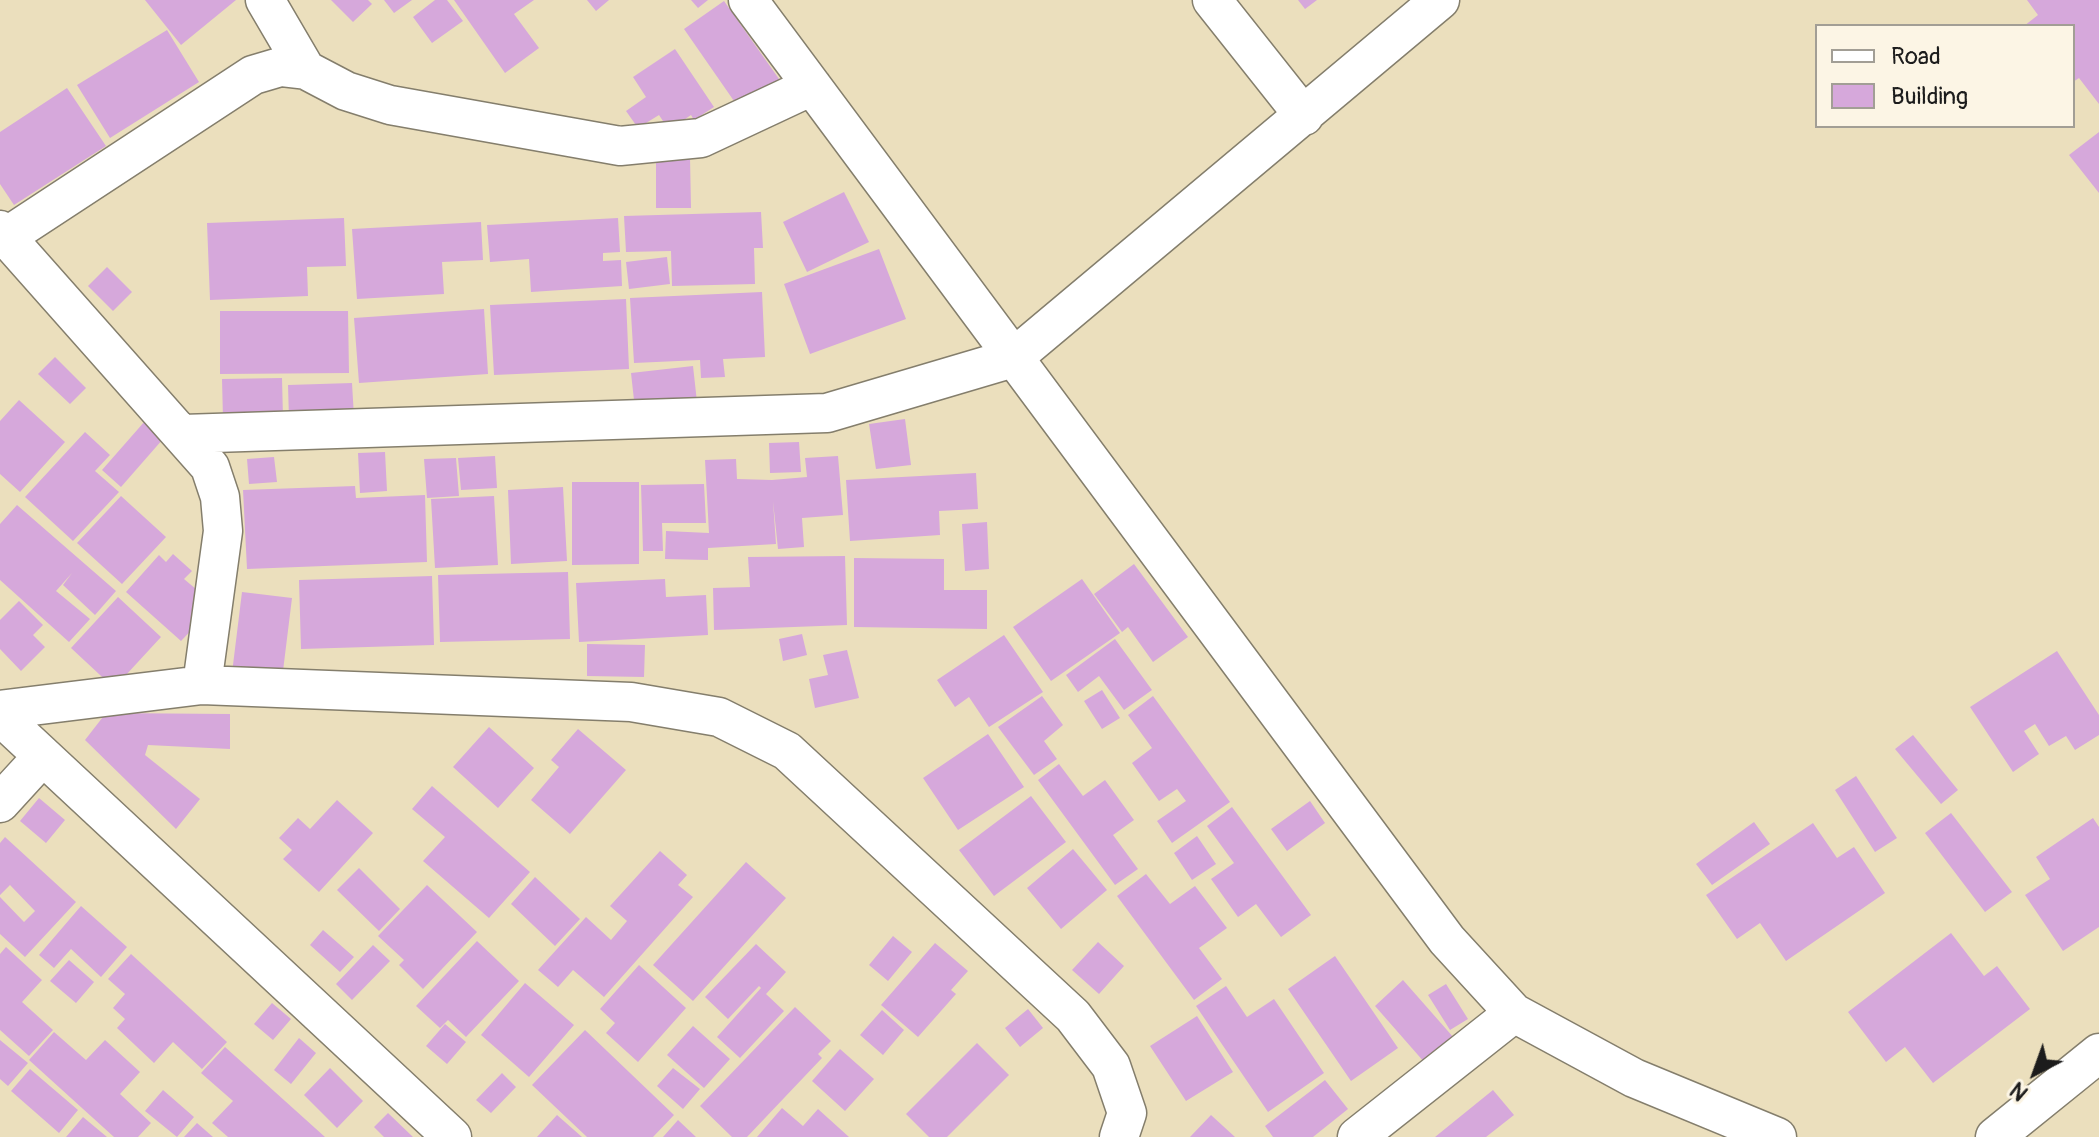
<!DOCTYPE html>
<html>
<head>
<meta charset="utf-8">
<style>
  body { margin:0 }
  #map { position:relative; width:2099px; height:1137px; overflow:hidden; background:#ebdfbd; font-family:Pangolin,sans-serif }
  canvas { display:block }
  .legend { position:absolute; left:1815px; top:24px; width:260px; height:104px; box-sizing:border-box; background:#fcf5e5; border:2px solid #a29e95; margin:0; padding:10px 14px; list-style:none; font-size:24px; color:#1c1c1c }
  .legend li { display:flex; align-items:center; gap:16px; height:40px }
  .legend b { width:40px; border:2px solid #a29e95 }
  .north { position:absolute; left:1995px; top:1033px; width:80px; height:80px; -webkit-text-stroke:6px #fcf5e5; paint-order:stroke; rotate:221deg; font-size:22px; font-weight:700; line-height:32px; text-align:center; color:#1c1c1c }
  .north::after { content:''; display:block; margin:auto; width:28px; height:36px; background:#1c1c1c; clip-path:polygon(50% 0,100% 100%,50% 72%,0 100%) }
</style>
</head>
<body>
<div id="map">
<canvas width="2099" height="1137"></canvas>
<ul class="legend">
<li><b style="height:10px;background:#fff"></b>Road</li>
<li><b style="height:22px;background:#d6a8db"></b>Building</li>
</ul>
<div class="north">N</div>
</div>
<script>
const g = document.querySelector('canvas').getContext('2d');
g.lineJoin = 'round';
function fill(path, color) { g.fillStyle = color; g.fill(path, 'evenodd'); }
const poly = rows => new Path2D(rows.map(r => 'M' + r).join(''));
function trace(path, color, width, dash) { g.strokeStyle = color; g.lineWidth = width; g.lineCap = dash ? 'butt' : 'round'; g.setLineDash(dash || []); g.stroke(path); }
const building = poly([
  [145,0,236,0,181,45],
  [331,0,368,0,372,4,353,22],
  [384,0,412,0,394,13],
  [435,0,447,0,463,21,432,43,413,17],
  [454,0,534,0,514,14,539,48,505,73],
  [587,0,609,0,596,11],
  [691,0,708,0,698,8],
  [1298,0,1317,0,1305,9],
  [2027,0,2099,0,2099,104,2079,78,2073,82,2073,26,2024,26,2038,15],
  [724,1,784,86,743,114,684,29],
  [167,30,199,82,110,138,77,85],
  [675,49,714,107,694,120,691,115,669,130,659,115,638,128,626,111,646,97,633,77],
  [67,88,106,146,14,205,0,184,0,132],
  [2099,132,2099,193,2069,155],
  [656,157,690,157,691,208,656,208],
  [844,192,869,242,807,272,783,222],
  [761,212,763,248,754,248,755,284,672,286,671,251,626,252,624,216],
  [344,218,346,266,307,267,308,296,210,300,207,223],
  [618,218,620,252,603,253,603,261,621,260,622,286,531,292,529,259,490,262,487,225],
  [481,222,483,260,442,262,444,294,357,299,352,229],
  [879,249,906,319,810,354,784,284],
  [667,257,670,284,629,289,626,262],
  [107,267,132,292,113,311,88,286],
  [762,292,765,357,723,359,725,377,701,378,700,360,634,363,630,298],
  [626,299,629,369,494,375,490,305],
  [484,309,488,374,359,383,354,318],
  [220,311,348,311,349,373,220,374],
  [55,357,86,388,70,404,38,374],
  [693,366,697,402,635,409,631,373],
  [282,378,283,418,223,419,222,379],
  [352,383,354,417,289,419,288,385],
  [19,400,65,442,20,492,0,474,0,421],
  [905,419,911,465,876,469,869,424],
  [145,421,163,439,121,487,102,470],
  [85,432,110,455,95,471,119,492,73,541,25,497],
  [799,442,801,472,770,473,769,443],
  [385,452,387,491,360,493,358,453],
  [495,456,497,488,461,490,458,458],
  [838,456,843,515,802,518,804,547,778,549,773,501,776,544,708,548,708,560,665,559,666,531,709,533,705,460,736,459,737,479,772,480,807,477,805,458],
  [274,457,277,482,249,484,247,459],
  [456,458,459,496,427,498,424,459],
  [976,473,978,509,939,511,940,535,850,541,846,480],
  [572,482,639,482,639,564,572,565],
  [704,484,706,523,662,523,663,551,643,551,641,485],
  [355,486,356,498,425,495,427,562,247,569,243,490],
  [563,487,567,561,511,564,508,490],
  [121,496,166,537,122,584,77,543],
  [494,496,498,565,435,568,431,499],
  [17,505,116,591,95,615,63,585,72,573,56,591,90,619,69,642,0,580,0,524],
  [987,522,989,569,965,571,962,524],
  [173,554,192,571,184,579,203,595,201,620,181,641,126,592,159,555,166,562],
  [845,556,847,625,714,630,713,588,750,587,748,557],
  [854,558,944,559,944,590,987,590,987,629,854,627],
  [1134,564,1188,637,1153,662,1128,627,1122,632,1094,594],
  [568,572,570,639,440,642,438,575],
  [432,576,434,645,301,649,299,580],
  [665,579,666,597,706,595,708,635,579,642,576,583],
  [1082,579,1120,633,1051,681,1013,627],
  [242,592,292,598,282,679,232,673],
  [118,597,161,637,114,688,71,648],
  [19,601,43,625,33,635,45,647,21,671,0,649,0,620],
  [802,634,807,655,783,661,779,639],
  [1004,635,1043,692,989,727,969,697,955,707,937,680],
  [1115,639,1152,690,1124,710,1099,676,1078,692,1066,675],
  [587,644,645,645,644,677,587,676],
  [847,650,859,698,815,708,809,679,828,675,823,655],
  [2057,651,2099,715,2099,735,2075,750,2066,736,2049,746,2035,724,2024,731,2039,754,2013,772,1970,707],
  [1102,690,1120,718,1102,729,1084,701],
  [1042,696,1063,725,1044,741,1057,759,1034,775,998,727],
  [1153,696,1230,802,1172,843,1157,821,1186,801,1177,789,1159,801,1132,763,1152,748,1128,715],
  [106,713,230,714,230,749,148,745,145,755,200,799,176,829,85,740],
  [489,727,534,768,498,808,453,767],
  [578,729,626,770,570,834,531,800,559,767,551,760],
  [988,734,1024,787,958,830,923,778],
  [1913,735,1958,790,1941,804,1895,749],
  [1059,764,1083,796,1105,780,1134,820,1113,835,1138,869,1115,885,1038,780],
  [1856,776,1897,838,1875,852,1835,790],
  [432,786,530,872,489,918,423,861,445,837,412,809],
  [1031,796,1066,842,994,896,959,850],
  [39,798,65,820,46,843,20,821],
  [337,800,373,833,319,892,283,859,292,850,279,838,298,818,310,829],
  [1310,801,1325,823,1287,851,1271,829],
  [1232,807,1311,915,1281,937,1256,904,1238,917,1211,879,1234,863,1207,826],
  [1951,813,2012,892,1985,912,1925,833],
  [2093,818,2099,827,2099,927,2063,951,2025,895,2050,879,2036,857],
  [1754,822,1770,844,1712,885,1696,864],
  [1813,823,1837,858,1854,847,1885,893,1786,961,1760,923,1737,939,1706,895],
  [1197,836,1216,864,1192,880,1174,853],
  [5,837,76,902,25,957,0,934,0,897,24,922,35,911,10,885,0,895,0,843],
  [1073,849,1107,890,1061,929,1027,888],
  [660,851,687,875,678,885,693,897,604,997,573,970,558,987,538,970,586,917,611,940,627,921,610,906],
  [746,862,786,898,693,1001,653,965],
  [359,868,400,909,379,931,337,890],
  [1146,874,1170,904,1195,886,1227,928,1199,948,1222,979,1194,1000,1117,896],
  [535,877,580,919,555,946,511,904],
  [427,885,477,932,423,989,399,965,404,960,378,936],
  [81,906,127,947,101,977,71,949,54,968,39,955],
  [323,930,354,957,340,972,310,945],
  [1951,933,1984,976,1997,966,2030,1009,1933,1083,1905,1047,1886,1062,1848,1012],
  [893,936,912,952,888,981,869,965],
  [477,941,519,981,466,1037,448,1020,440,1028,416,1006],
  [1098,942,1124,966,1099,994,1072,970],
  [935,943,968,971,951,990,956,994,918,1037,881,1005],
  [756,944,786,972,766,994,784,1011,740,1058,717,1037,761,988,759,986,728,1019,705,997],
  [373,945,390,961,352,1000,336,984],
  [6,947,42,980,22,1002,53,1030,29,1056,0,1030,0,954],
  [131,954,227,1042,202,1069,173,1042,154,1063,117,1028,125,1019,113,1008,125,994,108,979],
  [1335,956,1398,1048,1351,1081,1288,989],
  [69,960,94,982,76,1003,50,981],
  [639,965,686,1008,638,1062,606,1033,615,1023,600,1009],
  [1403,980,1454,1038,1425,1063,1375,1006],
  [525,983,574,1025,529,1077,481,1035],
  [1446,984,1468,1019,1450,1030,1428,995],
  [1226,986,1247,1017,1274,999,1324,1073,1268,1112,1196,1006],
  [272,1003,291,1019,273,1040,254,1024],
  [795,1007,831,1041,818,1054,822,1058,747,1137,732,1137,700,1106],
  [1028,1009,1043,1028,1020,1047,1005,1028],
  [882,1010,904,1030,883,1055,860,1035],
  [1197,1016,1233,1072,1186,1101,1150,1046],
  [445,1024,466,1042,447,1064,426,1046],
  [693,1026,730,1059,704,1088,667,1055],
  [585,1030,674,1115,653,1137,587,1137,532,1085],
  [54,1032,86,1060,105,1040,140,1072,120,1094,151,1123,138,1137,114,1137,29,1060],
  [299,1038,316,1053,291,1084,274,1070],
  [0,1040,28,1063,8,1086,0,1079],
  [977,1043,1009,1075,947,1137,929,1137,906,1114],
  [225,1047,325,1137,228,1137,212,1123,233,1101,201,1073],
  [840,1049,874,1079,845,1111,812,1081],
  [330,1068,363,1101,337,1128,304,1095],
  [673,1068,700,1089,683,1109,657,1086],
  [30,1069,78,1110,59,1133,11,1091],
  [502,1073,516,1087,491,1113,476,1100],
  [1325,1080,1348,1109,1313,1137,1273,1137,1265,1126],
  [163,1090,194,1117,177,1137,145,1111],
  [1493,1090,1514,1115,1486,1137,1435,1137],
  [782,1108,803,1126,818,1109,849,1137,757,1137],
  [388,1113,413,1137,384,1137,374,1127],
  [557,1115,582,1137,537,1137],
  [1211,1115,1235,1137,1190,1137],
  [83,1117,107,1137,66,1137],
  [678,1120,696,1137,663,1137],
  [197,1123,213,1137,184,1137]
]);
const minor = poly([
  [265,0,306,70],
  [748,0,1447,940,1514,1013,1634,1078,1777,1137],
  [1212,0,1304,116],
  [0,230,210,467,220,497,223,531,202,685],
  [6,237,253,75,280,67,306,70,346,91,390,105,620,146,701,138,812,86],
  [183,434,827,413,1013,358,1440,0],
  [0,710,202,685,631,702,719,717,787,751,1073,1016,1111,1066,1127,1113,1119,1137],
  [0,716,452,1137],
  [0,803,43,756],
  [1357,1137,1514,1013],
  [1995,1137,2099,1053]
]);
fill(building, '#d6a8db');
trace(minor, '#847e6c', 41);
trace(minor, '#fff', 38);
</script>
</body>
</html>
